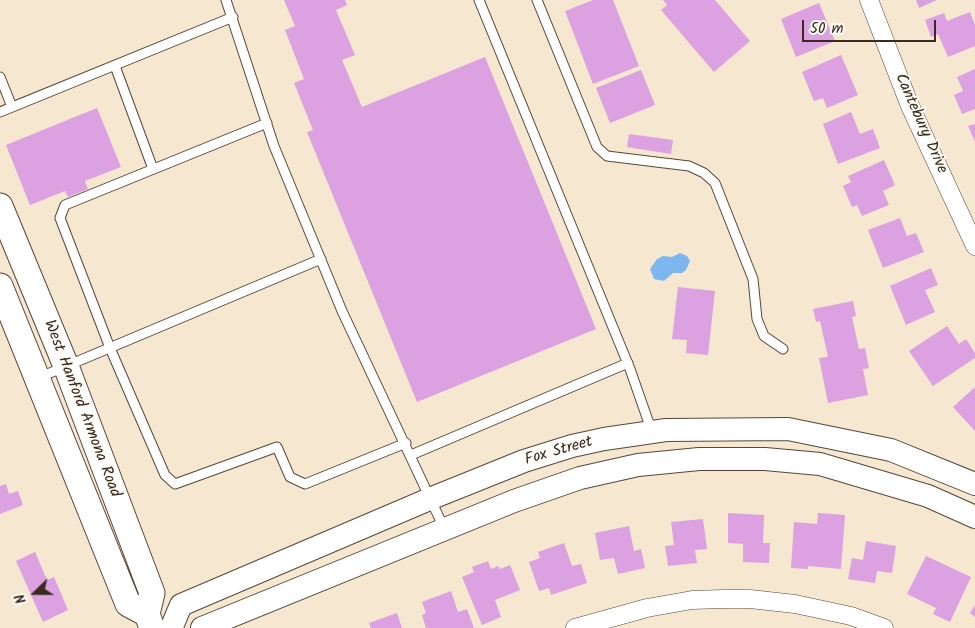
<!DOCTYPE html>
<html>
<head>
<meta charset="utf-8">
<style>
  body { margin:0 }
  #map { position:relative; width:975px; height:628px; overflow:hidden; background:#f6e7d1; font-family:Kalam,sans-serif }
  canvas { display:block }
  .north { position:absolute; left:10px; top:568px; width:50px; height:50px; -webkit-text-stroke:4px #fdfcf7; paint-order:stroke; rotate:248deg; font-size:14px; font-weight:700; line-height:20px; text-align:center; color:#3b2a1e }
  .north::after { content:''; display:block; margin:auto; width:18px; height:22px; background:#3b2a1e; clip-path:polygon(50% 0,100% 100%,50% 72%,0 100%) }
  .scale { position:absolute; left:802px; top:20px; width:134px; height:22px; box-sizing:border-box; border:2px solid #3b2a1e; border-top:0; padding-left:6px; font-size:15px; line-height:18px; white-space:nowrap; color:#3b2a1e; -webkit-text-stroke:4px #fdfcf7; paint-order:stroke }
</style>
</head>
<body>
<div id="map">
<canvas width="975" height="628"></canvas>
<div class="north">N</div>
<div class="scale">50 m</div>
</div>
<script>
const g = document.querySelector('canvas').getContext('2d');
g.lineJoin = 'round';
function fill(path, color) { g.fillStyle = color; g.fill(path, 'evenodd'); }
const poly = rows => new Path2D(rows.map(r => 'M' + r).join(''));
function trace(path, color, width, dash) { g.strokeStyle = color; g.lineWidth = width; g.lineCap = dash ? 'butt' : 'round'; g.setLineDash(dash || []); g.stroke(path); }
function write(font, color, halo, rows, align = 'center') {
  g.font = font + ' Kalam,sans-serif'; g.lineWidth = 4; g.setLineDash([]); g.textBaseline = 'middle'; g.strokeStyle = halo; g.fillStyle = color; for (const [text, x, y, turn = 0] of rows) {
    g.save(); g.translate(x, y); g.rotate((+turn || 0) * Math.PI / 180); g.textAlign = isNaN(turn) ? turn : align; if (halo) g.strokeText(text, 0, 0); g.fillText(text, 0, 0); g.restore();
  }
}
const water = poly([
  [680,253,687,256,690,261,686,270,682,273,673,273,664,281,654,279,650,269,657,259,663,256,672,257]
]);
const building = poly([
  [284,0,345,0,347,5,336,10,355,55,342,60,362,107,485,57,596,329,417,402,307,132,313,130,294,83,304,79,285,30,295,26],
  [593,0,613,0,639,66,593,84,565,11],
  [663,0,715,0,750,41,714,72,661,10,667,5],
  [916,0,937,0,919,8],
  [819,3,835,41,796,57,781,19],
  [970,12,975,25,975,46,948,57,938,34,931,37,925,20,944,13,947,21],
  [841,55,858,95,827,108,823,98,814,101,802,72],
  [975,69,975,109,962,114,954,95,963,91,957,77],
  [641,70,655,105,610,123,596,88],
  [97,108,121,167,85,181,88,189,68,197,65,191,30,205,6,145],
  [851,112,860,134,873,129,880,148,838,164,823,124],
  [975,124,975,142,968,126],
  [629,134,673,140,671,154,627,147],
  [884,160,895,185,883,191,889,205,862,216,857,205,852,207,843,186,851,182,848,176],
  [900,218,907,236,916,233,924,252,883,268,868,230],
  [931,268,938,285,925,290,935,312,906,325,890,286],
  [678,287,715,291,708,355,686,353,687,340,672,339],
  [853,301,856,316,852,317,859,349,865,348,869,368,863,369,868,395,828,403,819,358,828,357,820,321,816,322,813,309],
  [947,326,959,344,966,339,975,353,975,358,933,386,909,351],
  [975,387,975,431,953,407],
  [6,484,9,494,18,491,23,505,0,514,0,486],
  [728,513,764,515,763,543,770,543,769,563,743,562,743,544,728,543],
  [818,513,845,515,841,569,808,566,808,569,791,568,794,522,817,524],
  [703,519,707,549,695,550,697,563,668,566,665,546,674,545,671,522],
  [629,526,634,551,641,549,645,568,618,574,614,558,600,560,595,533],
  [866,541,896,546,892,573,877,571,875,583,848,579,852,558,863,560],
  [564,543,572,566,581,564,587,583,551,595,549,588,539,591,529,562,540,558,538,552],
  [35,552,47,580,54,577,68,610,43,622,16,561],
  [926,556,971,577,950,622,933,614,936,608,907,594],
  [488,561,491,569,498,566,500,569,510,565,520,590,495,600,501,617,482,625,462,577,474,572,472,567],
  [451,591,458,612,467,609,474,628,426,628,422,615,426,613,422,602],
  [975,605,975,617,970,613],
  [397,613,402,628,371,628,369,623]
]);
const service = poly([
  [226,0,274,146,342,311,444,528],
  [479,0,630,369,652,432],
  [537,0,597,147,607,156,689,166,704,173,715,183,753,279,757,319,764,336,783,349],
  [115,66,153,169],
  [0,77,12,107],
  [0,112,233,17],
  [267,123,65,205,60,218,110,348,165,475,175,484,277,447,290,477,305,484,406,443],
  [38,378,321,259],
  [411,455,628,363]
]);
const minor = poly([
  [869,0,910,106,975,246],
  [575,628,647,608,692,600,723,599,750,599,795,604,851,616,884,628]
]);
const tertiary = poly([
  [173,624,181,605,432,498,524,461,572,446,604,439,666,430,788,429,891,450,975,484],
  [202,628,514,501,580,478,638,465,699,459,765,459,820,464,928,496,975,517]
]);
const secondary = poly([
  [0,206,66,366,152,593,147,614,152,628],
  [0,286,128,604,147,614]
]);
const streetNames = [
  ["Cantebury Drive",920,124,66],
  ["West Hanford Armona Road",81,409,69],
  ["Fox Street",559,452,-16]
];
fill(water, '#7eb7ef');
fill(building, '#dba1e1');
trace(service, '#574639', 11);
trace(minor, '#574639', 19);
trace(tertiary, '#574639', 24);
trace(secondary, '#574639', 27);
trace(service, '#fff', 9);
trace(minor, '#fff', 18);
trace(tertiary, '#fff', 22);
trace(secondary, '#fff', 25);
write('16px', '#3b2a1e', '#fdfcf7', streetNames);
</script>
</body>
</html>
